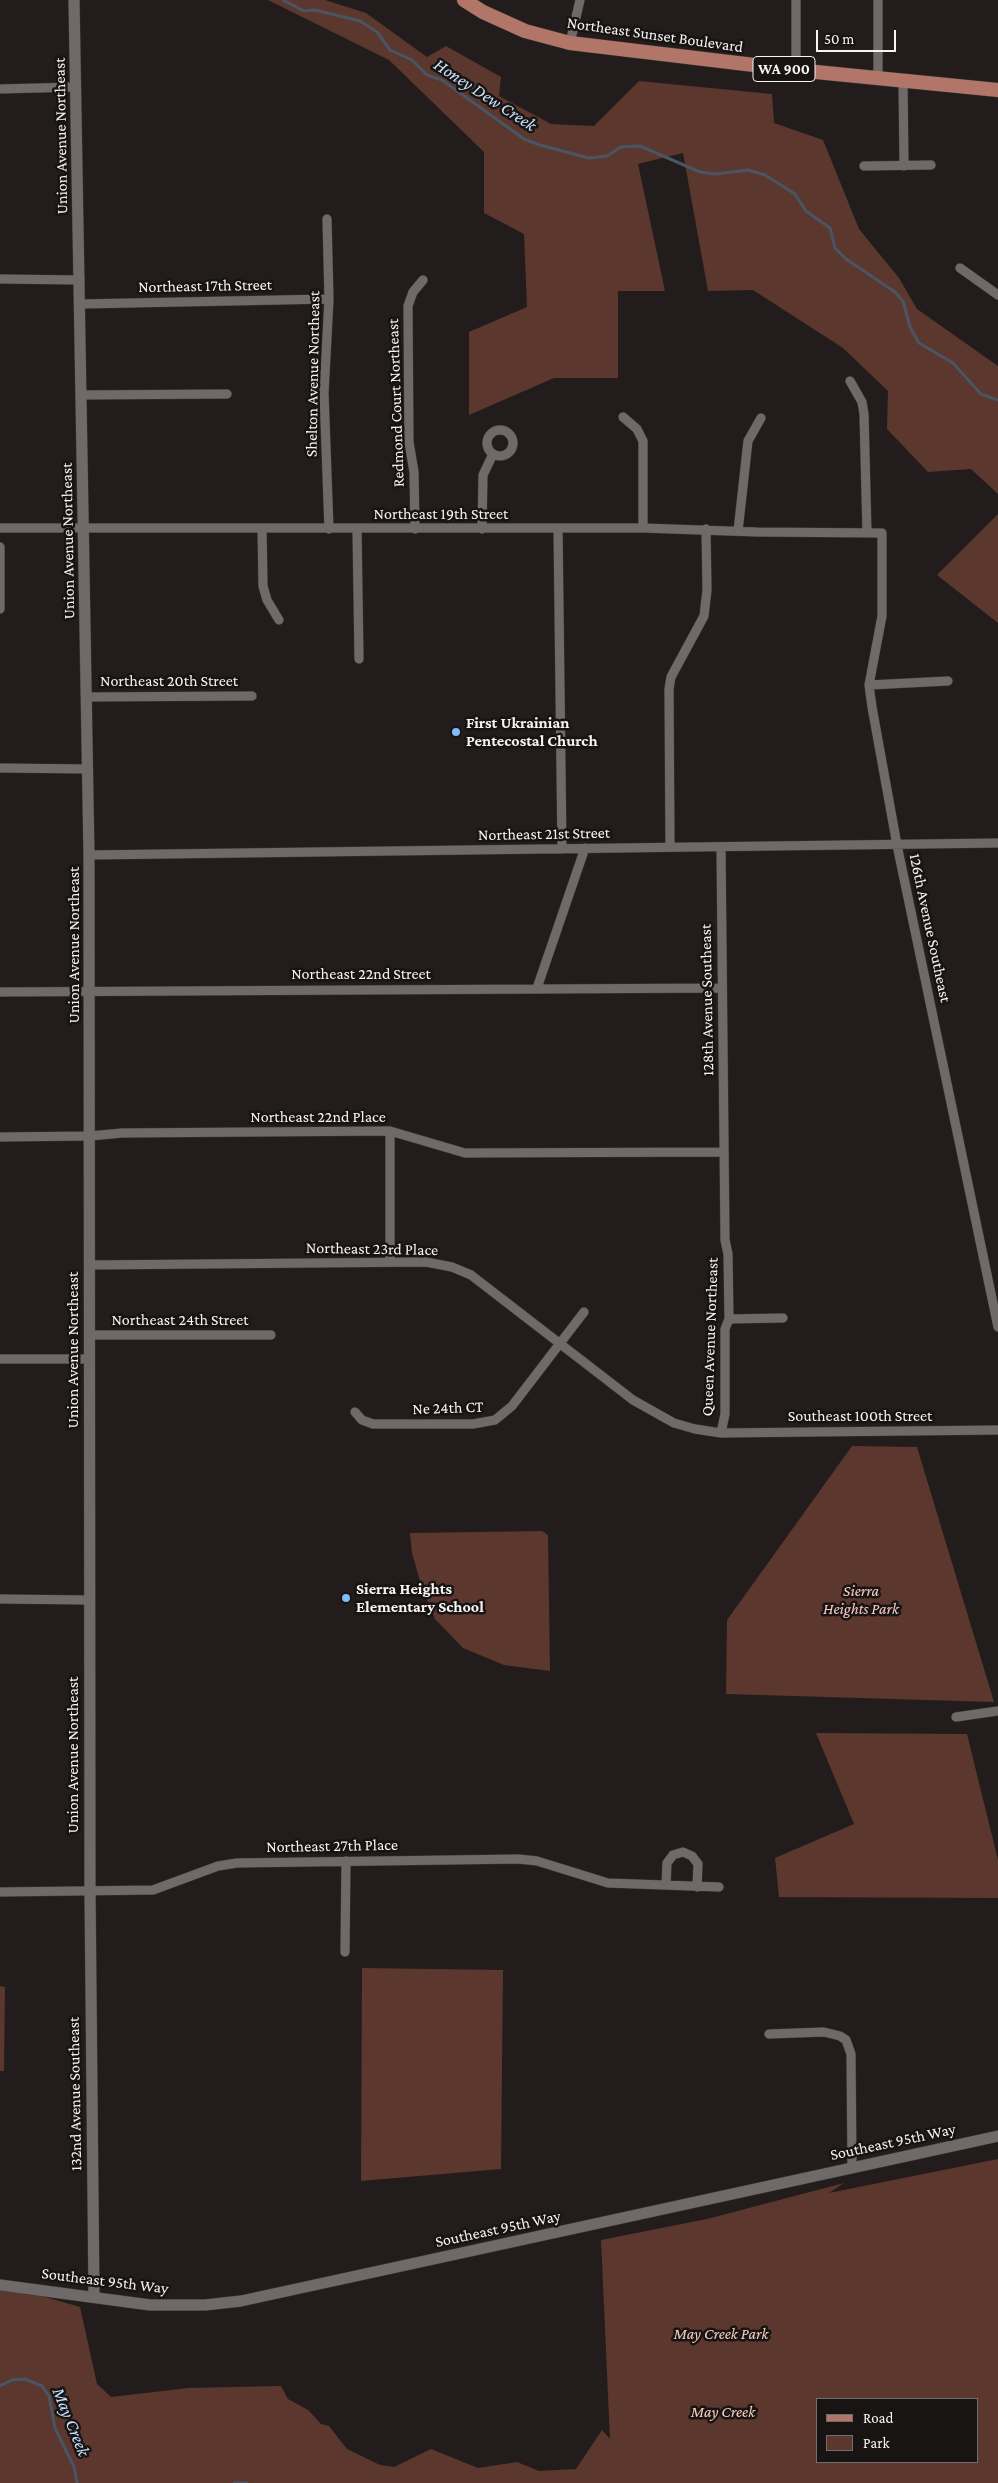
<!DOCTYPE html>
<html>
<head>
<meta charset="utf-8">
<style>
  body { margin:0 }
  #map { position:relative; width:998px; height:2483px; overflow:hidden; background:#221d1c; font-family:"Crimson Pro",serif }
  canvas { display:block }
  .legend { position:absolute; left:816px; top:2398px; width:162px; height:65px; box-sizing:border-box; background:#181413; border:1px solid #716e6d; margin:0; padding:6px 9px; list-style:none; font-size:15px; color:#f7f4f3 }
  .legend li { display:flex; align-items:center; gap:10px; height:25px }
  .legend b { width:25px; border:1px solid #716e6d }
  .scale { position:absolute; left:816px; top:30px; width:80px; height:22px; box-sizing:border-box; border:2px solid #f7f4f3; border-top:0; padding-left:6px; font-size:15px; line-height:18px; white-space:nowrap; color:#f7f4f3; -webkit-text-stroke:4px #181413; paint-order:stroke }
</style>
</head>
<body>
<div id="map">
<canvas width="998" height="2483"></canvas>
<ul class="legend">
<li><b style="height:6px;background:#b27668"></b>Road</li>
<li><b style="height:14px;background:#5b372e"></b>Park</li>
</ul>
<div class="scale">50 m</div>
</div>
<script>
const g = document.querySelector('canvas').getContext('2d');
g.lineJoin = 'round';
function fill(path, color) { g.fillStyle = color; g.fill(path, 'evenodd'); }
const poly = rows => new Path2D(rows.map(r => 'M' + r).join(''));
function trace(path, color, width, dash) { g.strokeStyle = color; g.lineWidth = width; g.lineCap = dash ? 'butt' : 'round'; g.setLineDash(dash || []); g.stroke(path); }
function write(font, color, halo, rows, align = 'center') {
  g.font = font + ' "Crimson Pro",serif'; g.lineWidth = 5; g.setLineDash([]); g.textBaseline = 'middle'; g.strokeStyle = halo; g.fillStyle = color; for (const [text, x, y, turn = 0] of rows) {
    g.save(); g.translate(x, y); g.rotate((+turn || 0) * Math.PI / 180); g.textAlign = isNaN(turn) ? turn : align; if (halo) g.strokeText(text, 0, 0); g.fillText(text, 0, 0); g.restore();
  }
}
const green = poly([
  [268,0,325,0,366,13,427,57,446,46,501,77,499,96,551,124,594,126,639,81,772,94,774,123,823,140,859,229,899,278,917,309,998,366,998,494,971,469,928,472,887,429,888,391,843,348,753,290,708,291,683,153,638,164,665,291,618,291,618,378,554,378,469,415,469,332,527,307,524,234,484,213,484,152,389,60],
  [998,514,998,623,937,575],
  [852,1446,917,1447,994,1702,726,1694,727,1620],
  [542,1531,548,1535,550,1671,504,1665,463,1648,435,1619,422,1588,412,1553,410,1533],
  [816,1733,967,1734,998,1860,998,1898,779,1897,775,1858,854,1824],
  [362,1968,503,1970,501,2169,361,2181],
  [0,1986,5,1987,4,2071,0,2071],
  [998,2159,998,2483,0,2483,0,2284,80,2307,97,2384,111,2397,188,2388,281,2386,288,2399,308,2410,321,2424,329,2426,347,2449,380,2465,394,2467,431,2449,478,2468,517,2462,539,2471,576,2469,602,2430,610,2439,601,2240,707,2219,844,2183,829,2193],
  [817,2399,977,2399,977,2462,817,2462]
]);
const stream = poly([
  [283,0,304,11,315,10,360,21,377,32,390,50,412,60,427,75,442,80,524,139,540,145,589,158,607,156,621,147,640,146,700,172,715,174,748,170,765,175,795,194,806,211,830,228,835,248,846,259,895,292,903,301,910,327,919,343,953,363,981,394,998,400],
  [0,2386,12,2380,25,2379,42,2386,49,2396,55,2428,74,2467,77,2483],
  [234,2483,247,2483]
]);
const street = poly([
  [796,0,796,70],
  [878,0,878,77],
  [570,43,580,0],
  [903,80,904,166],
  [0,89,76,87],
  [864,166,931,165],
  [327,219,329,299,324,393,329,529],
  [960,268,998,295],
  [0,279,80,280],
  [81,304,329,299],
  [850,381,862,402,864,414,867,533],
  [81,395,227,394],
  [623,417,637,429,643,441,643,528],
  '487 443a13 13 0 1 1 26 0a13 13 0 1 1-26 0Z',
  [0,528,643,528,757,532,882,533,882,616,869,685,872,707,897,845,998,1327],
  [262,529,263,586,267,600,279,620],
  [357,529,359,659],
  [415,529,414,472,409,442,408,306,413,292,423,280],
  [482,529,483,475,493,454],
  [558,529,562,849],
  [738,531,748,441,761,418],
  [0,547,0,609],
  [869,685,948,681],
  [87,697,252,696],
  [0,768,88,769],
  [670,847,669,689,671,677,704,616,707,590,706,529],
  [721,847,725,1240,728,1254,729,1319,725,1329,725,1414,721,1433],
  [89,855,998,843],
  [537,988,585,848],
  [0,992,722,988],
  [0,1137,90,1136,122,1133,390,1131,465,1153,724,1152],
  [390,1261,390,1131],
  [90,1265,426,1262,452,1267,471,1275,633,1400,674,1423,695,1429,721,1433,998,1430],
  [729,1319,783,1318],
  [89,1335,271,1335],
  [0,1359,89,1359],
  [355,1412,362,1420,373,1424,473,1424,495,1420,512,1406,584,1312],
  [0,1599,90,1600],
  [956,1717,998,1711],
  [666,1885,667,1863,673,1855,683,1852,692,1856,698,1864,697,1887],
  [0,1892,153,1890,218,1866,237,1863,519,1859,537,1861,608,1883,719,1887],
  [345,1952,346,1861],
  [769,2034,824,2032,840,2036,846,2040,851,2054,852,2167]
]);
const secondary = poly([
  [74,0,89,855,90,1891,94,2297],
  [0,2285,150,2305,205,2305,241,2301,998,2136]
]);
const primary = poly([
  [464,0,483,12,525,31,570,43,796,70,998,90]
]);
const markers = [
  [456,732,5,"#7bbef9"],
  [346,1598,5,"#7bbef9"]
];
const shields = [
  [784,69,62]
];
const shieldNames = [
  ["WA 900",784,69]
];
const streetNames = [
  ["Northeast Sunset Boulevard",655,35,8],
  ["Union Avenue Northeast",61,136,-91],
  ["Northeast 17th Street",205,286,-1],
  ["Shelton Avenue Northeast",313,374,-89],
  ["Redmond Court Northeast",396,403,-92],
  ["Northeast 19th Street",441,514],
  ["Union Avenue Northeast",68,541,-91],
  ["Northeast 20th Street",169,681],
  ["Northeast 21st Street",544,834,-1],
  ["126th Avenue Southeast",930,928,78],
  ["Union Avenue Northeast",74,945,-90],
  ["Northeast 22nd Street",361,974],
  ["128th Avenue Southeast",707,1000,-91],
  ["Northeast 22nd Place",318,1117],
  ["Northeast 23rd Place",372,1249,1],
  ["Northeast 24th Street",180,1320],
  ["Queen Avenue Northeast",710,1337,-88],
  ["Union Avenue Northeast",73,1350,-90],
  ["Ne 24th CT",448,1408,-2],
  ["Southeast 100th Street",860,1416],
  ["Union Avenue Northeast",73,1755,-90],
  ["Northeast 27th Place",332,1846,-1],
  ["132nd Avenue Southeast",75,2094,-91],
  ["Southeast 95th Way",893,2142,-12],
  ["Southeast 95th Way",498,2229,-12],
  ["Southeast 95th Way",105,2281,7]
];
const poiNames = [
  ["First Ukrainian",466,723],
  ["Pentecostal Church",466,741],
  ["Sierra Heights",356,1589],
  ["Elementary School",356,1607]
];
const parkNames = [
  ["Sierra",861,1591],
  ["Heights Park",861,1609],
  ["May Creek Park",721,2334],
  ["May Creek",723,2412]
];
const waterNames = [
  ["Honey Dew Creek",485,95,33],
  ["May Creek",71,2422,68]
];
fill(green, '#5b372e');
trace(stream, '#4a5564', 3);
trace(street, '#3a3736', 10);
trace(secondary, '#3a3736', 12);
trace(primary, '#3a3736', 15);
trace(street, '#6f6a69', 9);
trace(secondary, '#6f6a69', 11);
trace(primary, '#b27668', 14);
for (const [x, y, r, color] of markers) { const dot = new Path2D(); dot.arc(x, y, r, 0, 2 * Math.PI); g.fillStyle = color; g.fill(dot); trace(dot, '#181413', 2); }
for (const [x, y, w] of shields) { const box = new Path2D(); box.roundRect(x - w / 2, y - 12.5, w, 25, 4); g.fillStyle = '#181413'; g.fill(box); trace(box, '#f7f4f3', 1); }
write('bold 15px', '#f7f4f3', null, shieldNames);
write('16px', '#f7f4f3', '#181413', streetNames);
write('bold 16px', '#f7f4f3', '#181413', poiNames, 'left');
write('italic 16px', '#f8cec3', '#181413', parkNames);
write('italic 18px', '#c4e3ff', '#181413', waterNames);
</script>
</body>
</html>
